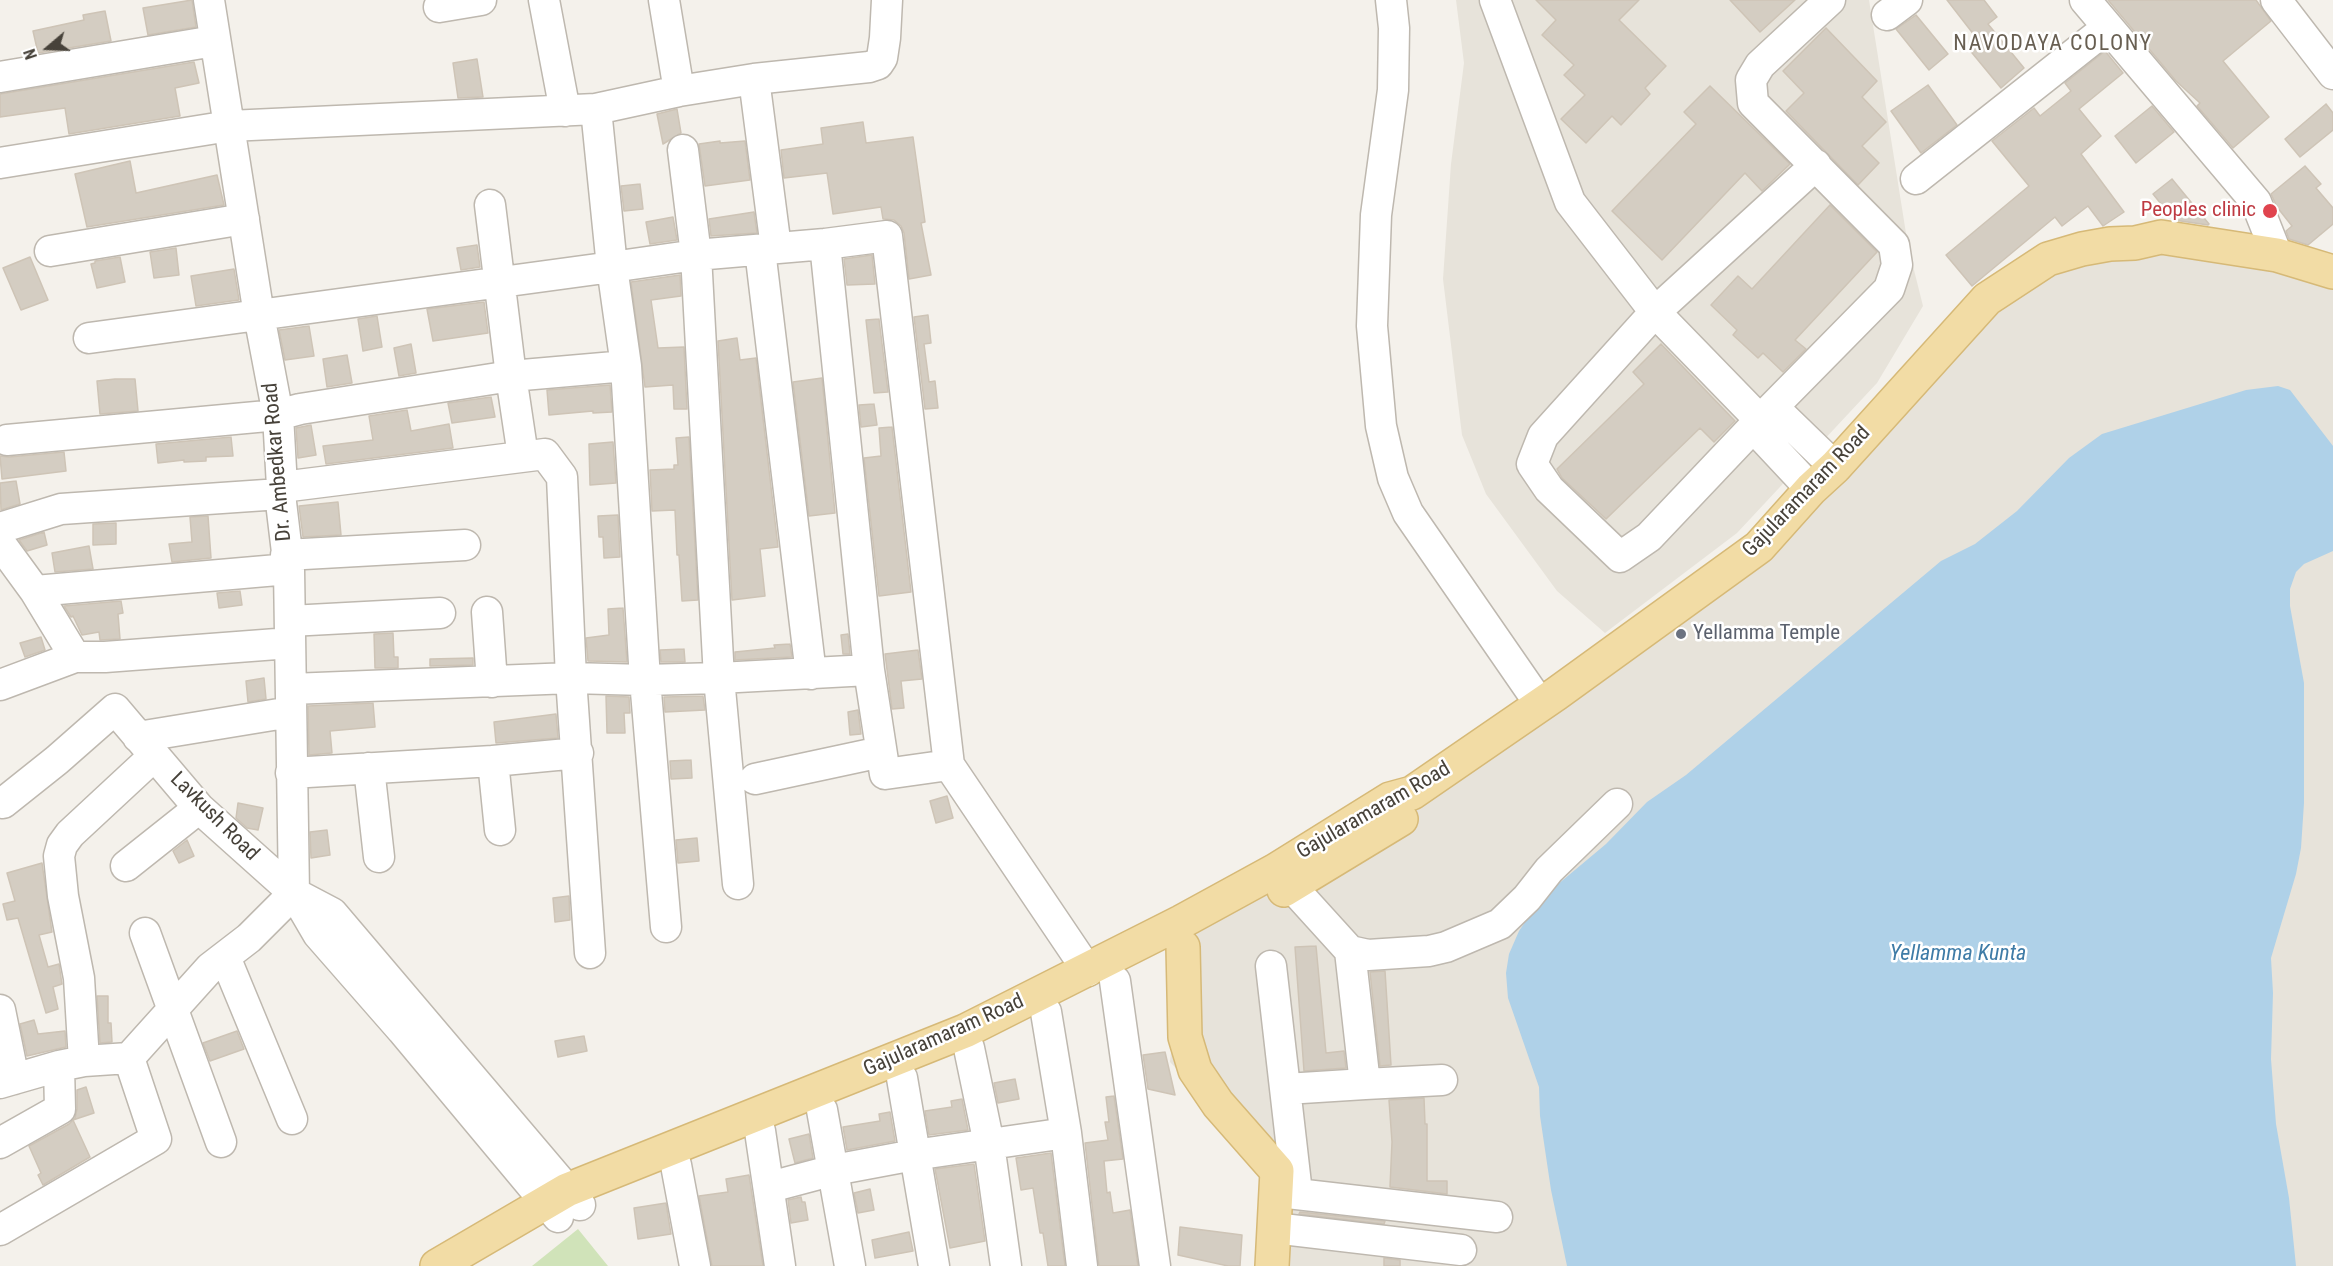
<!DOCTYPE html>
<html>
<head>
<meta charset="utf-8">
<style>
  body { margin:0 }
  #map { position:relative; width:2333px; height:1266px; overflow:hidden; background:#f4f1eb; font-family:"Roboto Condensed",sans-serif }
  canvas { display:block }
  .north { position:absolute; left:18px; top:18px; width:60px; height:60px; -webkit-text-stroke:4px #fff; paint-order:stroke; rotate:251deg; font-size:16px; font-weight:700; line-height:24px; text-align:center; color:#47423a }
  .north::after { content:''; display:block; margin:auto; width:21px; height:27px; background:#47423a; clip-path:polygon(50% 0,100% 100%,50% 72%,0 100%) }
</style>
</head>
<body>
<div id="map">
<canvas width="2333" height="1266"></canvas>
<div class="north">N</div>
</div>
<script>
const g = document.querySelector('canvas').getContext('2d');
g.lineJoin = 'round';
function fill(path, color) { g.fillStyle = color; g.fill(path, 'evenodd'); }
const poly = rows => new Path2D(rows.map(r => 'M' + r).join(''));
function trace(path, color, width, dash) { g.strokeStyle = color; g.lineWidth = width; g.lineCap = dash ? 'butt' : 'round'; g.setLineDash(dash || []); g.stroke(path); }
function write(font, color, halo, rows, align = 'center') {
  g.font = font + ' "Roboto Condensed",sans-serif'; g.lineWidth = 5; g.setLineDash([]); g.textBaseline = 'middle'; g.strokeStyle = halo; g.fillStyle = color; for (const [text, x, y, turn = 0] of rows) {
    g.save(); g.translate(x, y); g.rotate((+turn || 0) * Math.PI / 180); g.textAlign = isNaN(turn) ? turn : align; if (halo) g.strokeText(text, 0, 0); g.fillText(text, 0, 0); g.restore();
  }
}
const residential = poly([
  [1456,0,1869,0,1908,246,1923,306,1877,383,1737,533,1605,633,1557,591,1486,494,1462,435,1443,279,1451,164,1464,63],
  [2131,235,2333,287,2333,1266,1275,1266,1277,1172,1170,1062,1183,925,1759,547,1987,299]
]);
const green = poly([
  [578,1229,608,1266,532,1266]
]);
const water = poly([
  [2278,386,2290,390,2333,446,2333,551,2304,564,2296,572,2290,589,2290,606,2304,683,2304,803,2301,848,2296,874,2271,958,2273,993,2271,1059,2276,1124,2289,1198,2296,1266,1567,1266,1551,1190,1540,1116,1539,1087,1508,998,1506,973,1509,954,1519,931,1534,909,1557,885,1606,844,1647,802,1686,775,1941,561,1975,544,2017,511,2069,458,2102,434,2246,390]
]);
const building = poly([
  [192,0,196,27,148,35,143,8,192,0],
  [1536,0,1639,0,1619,20,1666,66,1645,88,1650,94,1621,125,1612,116,1586,143,1561,119,1585,95,1564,75,1574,65,1542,35,1556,20,1536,0],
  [1730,0,1795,0,1760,32,1730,0],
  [1947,0,1984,0,1997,17,1988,24,2024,68,2001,88,1968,48,1978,40,1947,0],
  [2108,0,2256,0,2271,21,2223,61,2269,117,2233,148,2197,106,2200,103,2176,81,2108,0],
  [105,11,111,41,38,53,33,31,84,20,83,15,105,11],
  [1916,15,1948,54,1929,70,1896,29,1916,15],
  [1826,28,1877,81,1862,97,1886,122,1862,146,1879,163,1858,185,1786,111,1804,93,1783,71,1826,28],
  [2105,51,2123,73,2079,109,2101,136,2081,154,2124,212,2103,226,2088,206,2062,226,2055,217,1972,286,1946,255,2029,186,1992,141,2034,108,2040,116,2071,91,2065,83,2105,51],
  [477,59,483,97,458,98,453,63,477,59],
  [194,62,199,83,175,88,180,116,69,134,65,108,0,117,0,94,194,62],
  [1928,85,1957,125,1921,153,1891,111,1928,85],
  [1710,86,1790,164,1762,191,1745,173,1662,260,1612,211,1696,124,1684,112,1710,86],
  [2326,104,2333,113,2333,130,2300,157,2285,139,2326,104],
  [2152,106,2174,132,2136,163,2115,136,2152,106],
  [677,109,681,133,663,144,657,114,677,109],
  [863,122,866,143,913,137,925,222,921,223,931,275,909,279,904,233,901,226,894,220,883,219,881,207,833,214,827,173,784,178,781,150,823,144,821,128,863,122],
  [720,141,720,143,745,141,750,180,705,186,699,144,720,141],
  [130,161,136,193,217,175,224,205,87,227,75,174,130,161],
  [2305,166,2321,184,2316,188,2333,208,2333,224,2308,245,2289,239,2286,231,2292,226,2277,207,2271,194,2305,166],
  [2172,179,2209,224,2208,225,2174,220,2153,194,2172,179],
  [640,184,643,209,624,211,621,186,640,184],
  [1830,205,1877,252,1795,340,1806,349,1783,372,1763,353,1758,358,1733,335,1737,330,1711,305,1738,276,1752,289,1830,205],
  [754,212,757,233,711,236,709,219,754,212],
  [673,217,677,240,650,244,646,222,673,217],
  [477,245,480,267,461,270,457,248,477,245],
  [176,248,179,275,154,278,150,252,176,248],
  [872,255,875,284,847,285,844,259,872,255],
  [30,257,48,300,21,310,3,268,30,257],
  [120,257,125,282,97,288,91,264,95,263,95,261,120,257],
  [234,269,239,300,196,306,191,276,234,269],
  [680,275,681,296,651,300,658,348,684,347,687,409,674,409,673,385,645,387,631,282,680,275],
  [484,302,488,333,433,341,427,309,484,302],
  [928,315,931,343,924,344,929,382,935,381,938,408,925,409,914,317,928,315],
  [377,316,382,347,363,351,358,319,377,316],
  [879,319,888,392,874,393,866,320,879,319],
  [309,326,314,356,285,360,279,330,309,326],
  [737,338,740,360,756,358,778,547,760,549,765,596,732,600,718,341,737,338],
  [411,344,416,373,399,376,394,348,411,344],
  [1661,344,1735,421,1714,442,1700,428,1606,519,1562,478,1557,469,1644,384,1633,372,1661,344],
  [347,355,352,383,327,387,323,359,347,355],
  [822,378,835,513,809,516,793,382,822,378],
  [115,379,135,379,138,411,100,414,97,381,115,379],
  [610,385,612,412,593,413,593,411,549,415,547,390,610,385],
  [491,397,495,417,452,423,448,403,491,397],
  [874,404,877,425,861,427,859,405,874,404],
  [407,410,411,431,449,424,453,448,326,464,323,446,373,440,369,416,407,410],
  [311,425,316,455,298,458,296,428,311,425],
  [892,427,911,592,879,596,864,458,881,456,879,428,892,427],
  [231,437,233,456,206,457,206,461,184,462,184,460,158,463,156,444,231,437],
  [689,437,698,600,682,601,679,555,677,555,675,510,652,511,650,470,674,469,674,465,678,465,676,438,689,437],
  [613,442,616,483,590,485,589,444,613,442],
  [64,452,66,471,2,479,0,456,9,457,64,452],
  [16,481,20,504,1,510,0,483,16,481],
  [338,502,341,535,303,537,299,506,338,502],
  [618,515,620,557,604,558,603,537,599,537,598,516,618,515],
  [208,516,211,558,172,562,169,544,192,542,190,517,208,516],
  [116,523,116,544,93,545,93,524,116,523],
  [44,532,47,545,27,551,19,540,44,532],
  [89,546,93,569,55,572,52,553,89,546],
  [240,591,242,605,219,608,217,593,240,591],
  [121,601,123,613,118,614,120,639,100,640,99,632,82,635,73,616,71,617,64,606,121,601],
  [623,608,627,662,588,661,586,638,609,635,608,609,623,608],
  [393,633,394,657,398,657,398,668,375,668,374,634,393,633],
  [848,634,850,654,843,654,841,635,848,634],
  [41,637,45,650,25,657,20,643,41,637],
  [790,644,792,657,735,660,735,652,775,648,774,645,790,644],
  [684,649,685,662,661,662,660,650,684,649],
  [918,650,922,679,901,681,904,708,892,709,885,654,918,650],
  [473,658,473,665,430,666,430,659,473,658],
  [264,678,266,699,248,702,246,681,264,678],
  [606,696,629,697,630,713,624,713,625,733,607,733,606,696],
  [703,696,705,710,665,712,664,697,703,696],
  [373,703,375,727,330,731,332,753,309,755,308,706,373,703],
  [858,710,861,734,850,735,848,712,858,710],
  [556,714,558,738,496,743,494,722,556,714],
  [691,760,692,778,671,779,670,761,691,760],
  [947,796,953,818,936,823,930,801,947,796],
  [238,803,263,808,258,830,247,828,236,818,238,803],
  [327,830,330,855,311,858,310,832,327,830],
  [697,838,699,861,678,863,676,840,697,838],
  [187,840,194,856,179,863,173,851,187,840],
  [42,863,52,932,39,935,48,967,59,964,62,984,53,987,58,1009,46,1013,18,918,7,920,3,904,15,901,7,873,42,863],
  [569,896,570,920,555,922,553,898,569,896],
  [1316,946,1326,1053,1344,1051,1346,1068,1304,1071,1295,947,1316,946],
  [1385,971,1391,1065,1380,1066,1370,972,1385,971],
  [97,996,108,996,108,1023,111,1023,112,1042,100,1043,97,996],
  [34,1020,38,1034,65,1031,66,1047,27,1056,20,1024,34,1020],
  [237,1031,244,1049,210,1061,203,1043,237,1031],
  [584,1036,587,1051,558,1057,555,1041,584,1036],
  [1165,1052,1175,1095,1148,1089,1143,1055,1165,1052],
  [1015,1079,1019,1099,998,1103,994,1083,1015,1079],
  [86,1087,94,1113,73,1120,90,1157,43,1185,38,1175,41,1173,29,1146,69,1124,75,1118,77,1109,77,1090,86,1087],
  [1114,1096,1123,1159,1104,1161,1107,1193,1110,1192,1113,1213,1130,1210,1138,1266,1099,1266,1085,1143,1108,1140,1105,1122,1109,1122,1106,1097,1114,1096],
  [1424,1098,1425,1124,1427,1124,1427,1181,1447,1181,1447,1194,1390,1187,1392,1142,1389,1100,1424,1098],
  [962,1099,968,1130,929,1135,925,1111,952,1107,951,1101,962,1099],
  [890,1112,895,1141,847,1150,843,1127,880,1121,879,1114,890,1112],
  [809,1134,813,1158,795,1163,789,1139,809,1134],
  [1051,1153,1065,1266,1048,1266,1043,1233,1040,1233,1033,1188,1021,1190,1016,1158,1051,1153],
  [974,1164,985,1241,950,1248,935,1169,974,1164],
  [749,1175,763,1266,712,1266,699,1196,728,1192,726,1179,749,1175],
  [870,1189,874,1210,858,1213,854,1193,870,1189],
  [801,1197,802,1202,805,1202,808,1220,791,1223,788,1200,801,1197],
  [666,1203,671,1234,638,1239,634,1208,666,1203],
  [1300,1212,1385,1221,1384,1224,1299,1214,1300,1212],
  [1180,1227,1242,1235,1240,1266,1228,1266,1178,1255,1180,1227],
  [909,1232,913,1251,875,1258,872,1240,909,1232],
  [1384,1258,1400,1260,1400,1266,1384,1266,1384,1258]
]);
const minor = poly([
  [209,0,259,315,278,415,282,487,280,494,289,569,294,893],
  [544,0,565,111],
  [664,0,679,91],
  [1391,0,1394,28,1393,90,1376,215,1372,326,1381,426,1393,478,1408,513,1540,704],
  [1495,0,1570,202,1655,312,1543,436,1532,464,1549,489,1620,557,1649,537,1760,420,1889,289,1897,265,1894,245,1753,103,1751,80,1760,65,1830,0],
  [2085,0,2256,202,2277,255],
  [2276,0,2333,74],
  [439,7,481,0],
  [1887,15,1907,0],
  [0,77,214,41],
  [754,79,776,248],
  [596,109,612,267,696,255,825,244,887,236,949,765,1088,971],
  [683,150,696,255,719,678,738,884],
  [0,163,229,126,596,109,679,91,754,79,869,67,878,64,882,58,885,38,887,0],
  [1916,179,2107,28],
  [490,205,511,376,523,456],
  [825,244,869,670,885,774,949,765],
  [760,250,811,674],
  [50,251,244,219],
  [89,338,612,267,626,366],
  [1773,407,1835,467],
  [1760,420,1655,312,1816,165],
  [1753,427,1811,489],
  [7,440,278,415,300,409,511,376,626,366,645,680,666,927],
  [282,487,545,454,562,477,571,678,590,953],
  [0,528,61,509,280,494],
  [0,543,35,591,75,657],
  [286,555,465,545],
  [35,591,289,569],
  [487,612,492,682],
  [290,621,440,613],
  [0,685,75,657,105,657,290,643],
  [291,689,571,678,645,680,719,678,869,670],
  [138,737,291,712],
  [493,761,500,830],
  [369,768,379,857],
  [291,773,493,761,578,753],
  [755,779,881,752],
  [3,803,57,760,115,709,199,808,294,893,332,913,580,1205],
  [126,866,199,808],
  [1291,886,1350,951,1368,955,1429,951,1446,947,1500,924,1527,898,1549,870,1617,804],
  [294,893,318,934,402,1030,558,1217],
  [145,933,221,1142],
  [225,957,292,1119],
  [1271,966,1297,1193],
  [1115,981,1155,1266],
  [0,1010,14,1079],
  [969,1048,989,1144,1006,1266],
  [129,1058,210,968,249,938,294,893],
  [84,1061,79,978,63,896,59,856,62,845,70,834,154,756],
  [902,1078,934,1266],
  [0,1083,59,1066,84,1061,129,1058],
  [1365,1084,1442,1080],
  [1286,1089,1365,1084,1350,951],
  [822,1110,850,1266],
  [760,1131,780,1266],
  [1066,1133,1082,1266],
  [0,1143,60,1109,59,1066],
  [676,1165,695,1266],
  [770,1187,834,1170,914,1155,1066,1133,1046,1012],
  [1279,1192,1497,1217],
  [1274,1228,1461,1250],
  [0,1230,156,1139,129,1058]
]);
const major = poly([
  [1284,890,1401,819],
  [1183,947,1185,1037,1195,1070,1218,1104,1277,1171,1272,1266],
  [437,1266,567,1190,965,1031,1181,922,1276,870,1390,799,1412,793,1556,694,1759,547,1811,489,1835,467,1987,299,2048,259,2082,249,2110,244,2135,243,2161,237,2277,255,2333,272]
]);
const markers = [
  [2270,211,8,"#e0444e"],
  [1681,634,6,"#6b7280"]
];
const healthNames = [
  ["Peoples clinic",2256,211]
];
const streetNames = [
  ["Dr. Ambedkar Road",278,462,-95],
  ["Gajularamaram Road",1807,492,-46],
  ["Gajularamaram Road",1374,811,-30],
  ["Lavkush Road",214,817,45],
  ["Gajularamaram Road",944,1036,-24]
];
const worshipNames = [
  ["Yellamma Temple",1693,634]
];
const neighbourhoodNames = [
  ["NAVODAYA COLONY",2053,44]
];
const waterNames = [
  ["Yellamma Kunta",1958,954]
];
fill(residential, '#e7e3da');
fill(green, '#d0e3b9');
fill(water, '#afd1e8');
fill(building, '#d4cdc2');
trace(building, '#cec4b6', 1.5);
trace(minor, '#beb8af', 33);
trace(major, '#d6b977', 36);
trace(minor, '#fff', 30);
trace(major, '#f2dca5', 33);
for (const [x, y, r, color] of markers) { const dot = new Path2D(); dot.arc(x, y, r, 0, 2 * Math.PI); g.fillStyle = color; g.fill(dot); trace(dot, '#fff', 2); }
write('21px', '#be3a42', '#fff', healthNames, 'right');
write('21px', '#47423a', '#fff', streetNames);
write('21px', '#5b616d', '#fff', worshipNames, 'left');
g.letterSpacing = '1.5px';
write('22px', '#685f52', '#fff', neighbourhoodNames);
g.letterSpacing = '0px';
write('italic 22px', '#3f7ca7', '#fff', waterNames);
</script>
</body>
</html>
